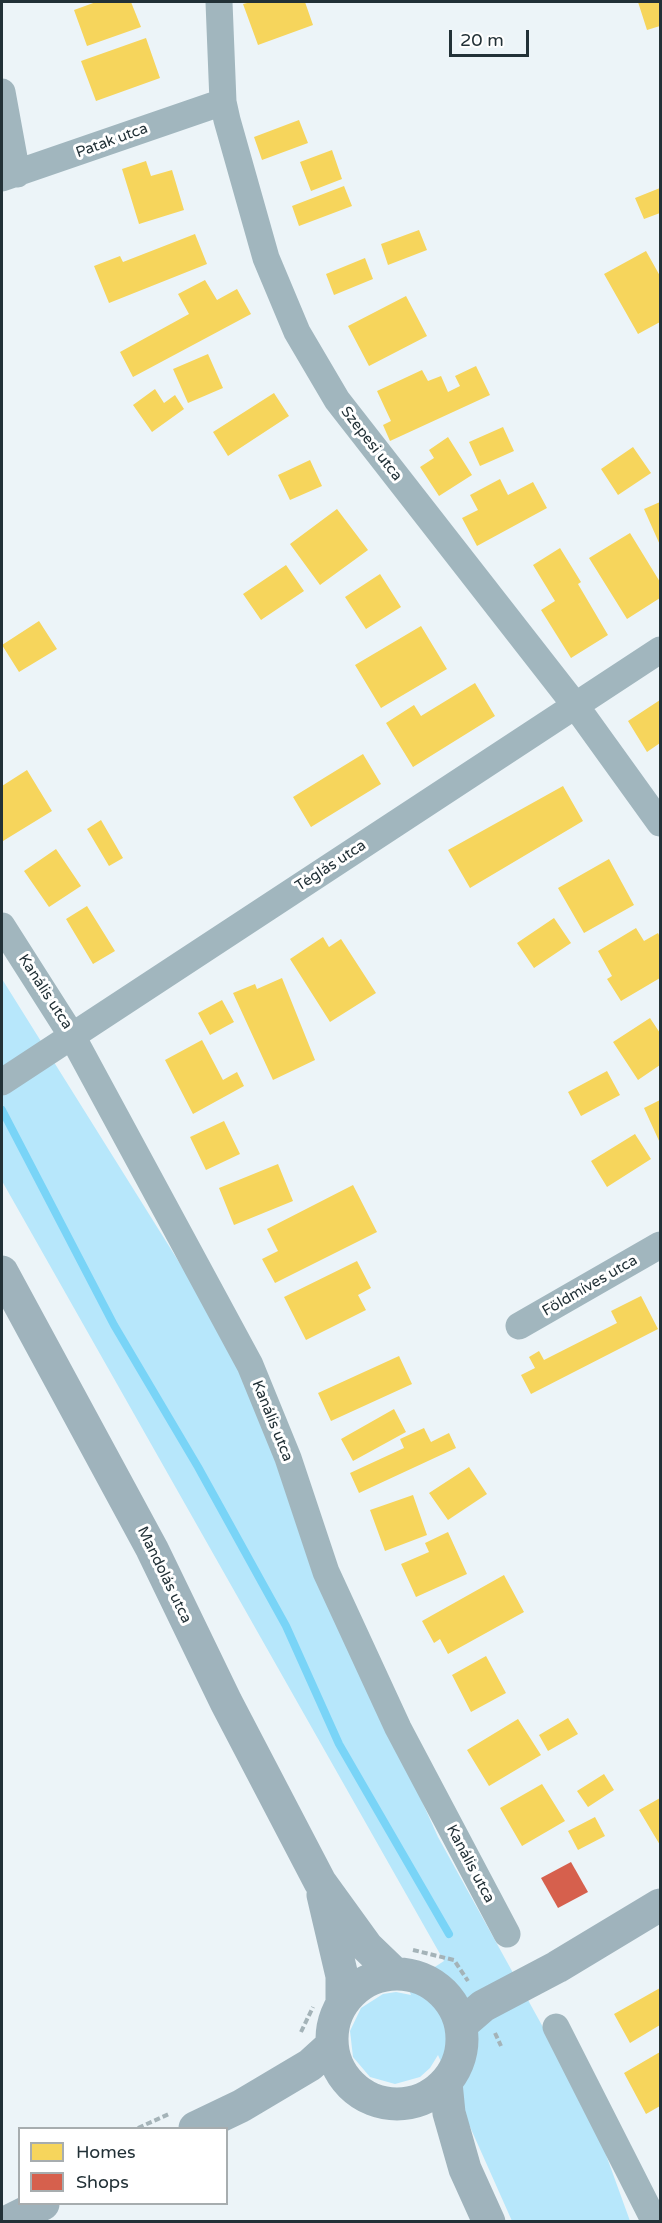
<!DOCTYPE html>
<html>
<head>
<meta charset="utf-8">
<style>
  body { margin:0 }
  #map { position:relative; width:662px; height:2223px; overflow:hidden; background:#ecf4f8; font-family:"Varela Round",sans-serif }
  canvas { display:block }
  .frame { position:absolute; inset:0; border:3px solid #223137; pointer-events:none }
  .legend { position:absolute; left:18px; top:2127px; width:210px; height:78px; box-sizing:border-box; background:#fff; border:2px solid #a7adaf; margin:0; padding:8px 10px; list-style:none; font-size:18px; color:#223137 }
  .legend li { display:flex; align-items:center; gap:12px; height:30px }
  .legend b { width:30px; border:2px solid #a7adaf }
  .scale { position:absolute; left:449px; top:30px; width:80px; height:27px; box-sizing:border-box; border:3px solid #223137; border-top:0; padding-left:8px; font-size:18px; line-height:21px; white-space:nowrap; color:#223137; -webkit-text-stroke:4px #fff; paint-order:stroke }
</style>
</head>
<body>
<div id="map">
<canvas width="662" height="2223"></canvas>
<div class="frame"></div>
<ul class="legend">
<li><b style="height:16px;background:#f6d55c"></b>Homes</li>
<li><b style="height:16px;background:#d6604d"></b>Shops</li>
</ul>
<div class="scale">20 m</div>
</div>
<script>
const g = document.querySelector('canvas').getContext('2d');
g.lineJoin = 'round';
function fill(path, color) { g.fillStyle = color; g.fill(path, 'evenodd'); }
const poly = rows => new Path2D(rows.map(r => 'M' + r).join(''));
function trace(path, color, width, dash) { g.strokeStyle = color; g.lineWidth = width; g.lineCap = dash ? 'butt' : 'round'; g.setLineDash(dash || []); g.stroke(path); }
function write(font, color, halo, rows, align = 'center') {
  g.font = font + ' "Varela Round",sans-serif'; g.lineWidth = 6; g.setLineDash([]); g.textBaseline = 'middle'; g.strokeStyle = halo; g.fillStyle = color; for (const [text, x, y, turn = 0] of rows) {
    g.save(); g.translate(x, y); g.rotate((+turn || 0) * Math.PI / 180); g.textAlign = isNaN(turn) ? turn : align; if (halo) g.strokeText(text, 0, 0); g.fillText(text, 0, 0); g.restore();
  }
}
const green = poly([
  [2,979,249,1374,298,1526,438,1837,592,2116,630,2221,512,2221,438,2055,430,2068,420,2077,395,2084,370,2077,353,2057,350,2031,361,2008,383,1994,396,1992,411,1995,407,1985,444,1961,2,1181]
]);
const homes = poly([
  [96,2,131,2,141,27,87,46,74,10],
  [251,2,305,2,313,25,258,45,243,4],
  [638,2,660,2,660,26,647,30],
  [146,38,160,78,96,101,81,61],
  [299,120,308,143,262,160,254,137],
  [332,150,342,179,311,191,300,162],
  [146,161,151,176,172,170,184,210,139,224,122,169],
  [344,186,352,206,299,226,292,206],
  [660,188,660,213,644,219,635,198],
  [419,230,427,250,388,265,381,244],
  [195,234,207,264,109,303,94,266,120,256,123,262],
  [646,251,660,276,660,322,638,334,604,274],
  [365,258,373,279,334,295,326,274],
  [205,280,217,300,237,289,251,314,133,377,120,352,189,314,178,294],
  [406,296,427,336,369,366,348,326],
  [208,354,223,388,188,403,173,369],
  [476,366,490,395,390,441,383,425,391,421,377,391,422,370,428,381,441,376,448,392,460,386,455,376],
  [155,389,164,403,175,395,184,409,152,432,133,405],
  [274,393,289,416,228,456,213,432],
  [503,427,514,451,480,466,469,442],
  [448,437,472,475,439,496,420,467,434,458,429,450],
  [633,447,651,473,618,495,601,469],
  [310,460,322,486,290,500,278,475],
  [500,479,508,495,533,482,547,508,477,546,462,518,478,510,470,495],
  [660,502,660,545,644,509],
  [337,509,368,550,320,585,290,544],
  [630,533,660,582,660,598,627,619,589,558],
  [560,548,581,582,578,584,608,635,571,658,541,610,555,601,533,565],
  [286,565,304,591,261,620,243,594],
  [380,574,401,607,366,629,345,597],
  [39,621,57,649,19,672,2,645],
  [421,626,447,669,381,708,355,665],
  [475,683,495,716,413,767,386,723,414,705,421,716],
  [660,700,660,743,647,752,628,721],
  [363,754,381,784,311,827,293,797],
  [27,770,52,811,3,841,2,786],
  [563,786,583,821,470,888,448,850],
  [101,820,123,858,109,866,87,829],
  [56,849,81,886,49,907,24,871],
  [609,859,634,905,584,933,558,888],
  [87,906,115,951,93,964,66,919],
  [554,918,571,943,534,968,517,943],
  [636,928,644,941,658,933,660,937,660,978,621,1001,607,979,612,976,598,951],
  [323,937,329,947,341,939,376,993,330,1022,290,959],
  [282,978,315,1060,273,1080,233,993,255,984,257,989],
  [222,1000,234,1022,210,1035,198,1013],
  [650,1018,660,1033,660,1065,638,1080,613,1042],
  [202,1040,223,1080,237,1072,244,1086,193,1114,165,1060],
  [607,1071,620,1095,581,1116,568,1092],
  [660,1100,660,1143,644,1108],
  [224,1121,240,1154,206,1170,190,1137],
  [635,1134,651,1159,607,1187,591,1161],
  [278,1164,293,1201,234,1225,219,1188],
  [353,1185,377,1232,275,1283,262,1259,278,1251,267,1229],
  [357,1261,371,1288,358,1295,366,1310,306,1340,284,1297],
  [641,1296,658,1329,531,1394,521,1375,535,1368,529,1357,539,1351,544,1360,617,1323,611,1311],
  [399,1356,412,1384,331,1421,318,1393],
  [394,1409,406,1432,353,1461,341,1439],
  [424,1428,431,1442,449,1433,456,1448,359,1493,350,1473,404,1448,400,1439],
  [469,1467,487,1494,448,1520,429,1493],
  [413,1495,427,1535,385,1551,370,1510],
  [448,1532,467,1574,416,1597,401,1564,429,1552,425,1543],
  [504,1575,524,1612,448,1654,440,1639,434,1643,422,1621],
  [486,1656,506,1693,471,1712,452,1675],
  [568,1718,578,1734,548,1751,539,1735],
  [518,1719,541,1755,489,1786,467,1750],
  [604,1774,614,1790,588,1807,577,1791],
  [542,1784,565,1821,522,1846,500,1808],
  [660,1798,660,1845,639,1810],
  [595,1817,605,1836,578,1850,568,1831],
  [660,1988,660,2025,630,2043,614,2014],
  [660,2052,660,2106,646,2114,624,2073]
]);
const shops = poly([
  [571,1862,588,1892,558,1908,541,1878]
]);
const stream = poly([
  [2,1110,114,1325,198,1467,286,1626,339,1744,449,1934]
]);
const path = poly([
  [413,1950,454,1960,468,1981],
  [301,2032,313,2007],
  [495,2033,501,2046],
  [138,2128,169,2114]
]);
const street = poly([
  [219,2,223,102,227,120,266,258,297,332,337,400,575,705,660,823],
  [2,92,17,174],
  [2,178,223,102],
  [2,926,72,1036,250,1365,288,1458,326,1572,398,1728,507,1934],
  [2,1082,660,650],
  [519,1326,660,1245],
  [556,2027,655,2222]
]);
const secondary = poly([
  [2,1272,152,1549,226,1702,320,1882,367,1947,394,1973],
  [323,1895,342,1976,342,2003],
  '332 2039a65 65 0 1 1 130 0a65 65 0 1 1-130 0Z',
  [461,2025,483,2006,557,1967,660,1905],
  [446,2083,449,2113,465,2169,489,2222],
  [195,2128,241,2106,310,2065,332,2045],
  [7,2222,43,2204]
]);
const streetNames = [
  ["Patak utca",112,141,-20],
  ["Szepesi utca",371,444,52],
  ["Téglás utca",331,866,-33],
  ["Kanális utca",45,992,57],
  ["Földmíves utca",590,1286,-30],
  ["Kanális utca",272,1421,68],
  ["Mandolás utca",164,1575,64],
  ["Kanális utca",470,1864,62]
];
fill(green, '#b7e7fb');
fill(homes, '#f6d55c');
fill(shops, '#d6604d');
trace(stream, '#79d4f7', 8);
trace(path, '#a4b3b8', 4, [6, 3]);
trace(street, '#a1b6be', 27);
trace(secondary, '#9fb3bc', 33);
write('15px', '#223137', '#fff', streetNames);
</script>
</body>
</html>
